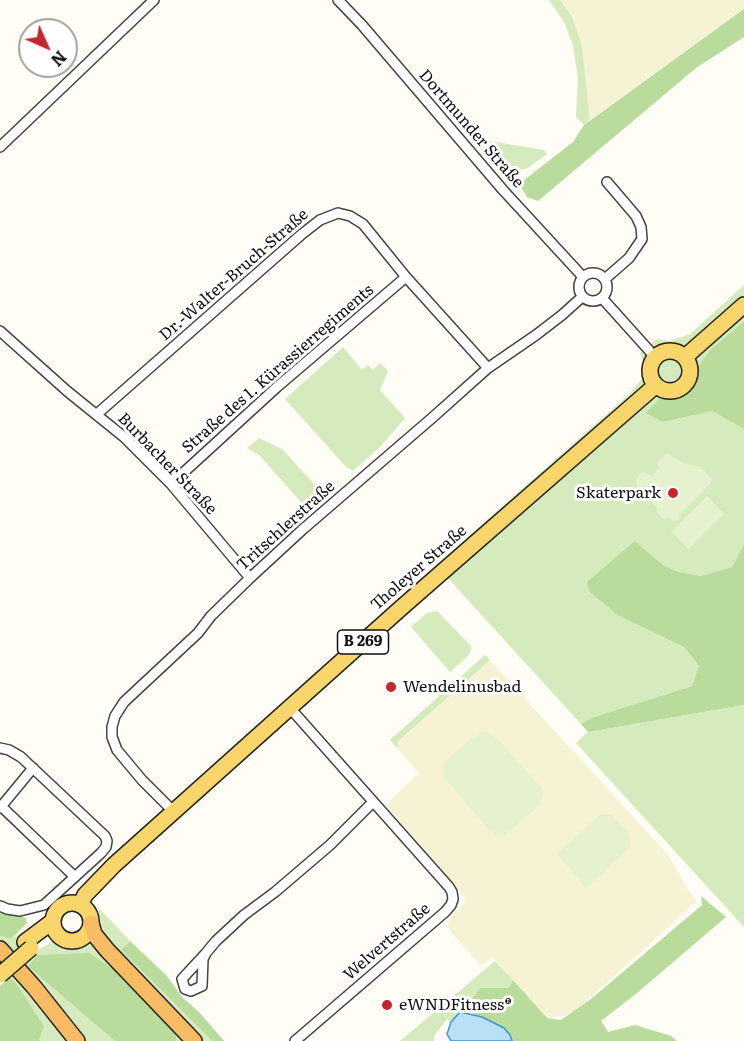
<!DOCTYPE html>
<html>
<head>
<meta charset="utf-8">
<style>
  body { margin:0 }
  #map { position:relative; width:744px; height:1041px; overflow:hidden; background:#fffdf5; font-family:Literata,serif }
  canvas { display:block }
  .north { position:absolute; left:18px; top:18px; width:60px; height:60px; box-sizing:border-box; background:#fff; border:2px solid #a0a0a0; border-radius:50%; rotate:135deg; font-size:16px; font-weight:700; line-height:24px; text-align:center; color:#111 }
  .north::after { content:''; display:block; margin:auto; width:21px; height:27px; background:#c4262e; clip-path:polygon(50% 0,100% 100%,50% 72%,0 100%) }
</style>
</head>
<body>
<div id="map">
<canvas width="744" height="1041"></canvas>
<div class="north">N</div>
</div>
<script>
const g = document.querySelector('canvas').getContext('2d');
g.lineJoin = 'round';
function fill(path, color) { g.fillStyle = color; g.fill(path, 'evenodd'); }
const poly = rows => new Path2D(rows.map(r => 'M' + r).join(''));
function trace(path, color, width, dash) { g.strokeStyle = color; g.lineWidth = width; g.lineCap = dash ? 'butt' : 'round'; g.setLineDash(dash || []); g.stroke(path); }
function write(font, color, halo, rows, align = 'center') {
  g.font = font + ' Literata,serif'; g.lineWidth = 6; g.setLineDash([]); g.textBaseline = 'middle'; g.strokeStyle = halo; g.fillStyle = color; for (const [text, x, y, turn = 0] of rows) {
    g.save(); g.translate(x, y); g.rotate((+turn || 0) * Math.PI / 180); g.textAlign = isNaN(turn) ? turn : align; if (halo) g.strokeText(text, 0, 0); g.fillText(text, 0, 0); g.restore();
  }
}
const farmland = poly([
  [560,0,744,0,744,9,590,120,582,46],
  [485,655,669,856,688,890,697,901,572,1014,547,1018,492,957,481,966,451,932,448,926,451,916,464,904,466,899,386,805,419,773,390,740]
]);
const green = poly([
  [549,0,560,0,572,17,582,46,590,120,584,125,576,117,578,79,573,45,564,22],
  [471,138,544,150,547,154,528,168,503,175],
  [744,285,744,321,711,349,698,366,697,375,691,387,676,398,659,399,663,422,712,411,744,429,744,544,732,567,701,576,679,572,663,565,635,541,619,616,684,647,699,666,692,686,591,718,581,724,436,565,628,395,642,379,643,361,640,353,657,339,669,341,690,334],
  [343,347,362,370,368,365,373,370,380,363,388,371,380,390,405,418,381,446,353,471,346,467,285,399],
  [259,438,282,449,325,496,323,503,314,511,308,510,259,455,247,448],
  [437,611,471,646,471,651,467,657,450,672,411,627,427,613],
  [485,655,490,660,397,742,399,746,396,747,390,740],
  [744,705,744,927,576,743,588,732],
  [99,908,130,941,121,950,212,1041,39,1041,44,1026,19,987,0,965,0,936,11,939,19,934,34,952,54,941,66,945,76,945,90,937,97,926],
  [495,961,513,980,509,988,480,988,468,1002,471,1013,460,1012,451,1022,447,1019,434,1036,434,1041,400,1041]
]);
const forest = poly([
  [744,9,744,37,696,68,538,201,527,197,519,184,573,142,584,125],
  [744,321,744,429,712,411,663,422,646,413,659,399,676,398,691,387,697,375,698,366,711,349],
  [635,541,663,565,679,572,701,576,732,567,744,544,744,705,588,732,581,724,591,718,692,686,699,666,684,647,619,616,589,591,587,582],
  [701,896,726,917,637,993,601,1021,608,1032,635,1025,671,1036,677,1041,512,1041,504,1028,471,1013,468,1003,480,988,509,988,513,980,547,1018,561,1020,591,999,702,905],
  [0,910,26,918,27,923,11,939,0,936],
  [130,941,166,975,183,998,199,1012,224,1041,212,1041,121,950],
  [89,953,113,969,140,995,176,1034,176,1041,115,1041,28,966,38,955],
  [10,977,19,987,44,1026,39,1041,0,1041,0,986]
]);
const pitch = poly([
  [667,453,683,463,701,467,712,480,710,484,679,515,681,518,675,522,668,517,664,520,656,511,658,509,637,485,636,480,639,474,644,472,652,476,659,469,657,462],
  [707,496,724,514,689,549,671,532],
  [486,731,498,739,542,789,543,794,540,805,504,836,497,836,490,831,442,775,444,763,471,738],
  [601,814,611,815,629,832,631,847,586,888,557,853]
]);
const water = poly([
  [460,1012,482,1017,504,1028,510,1035,512,1041,451,1041,447,1034,451,1022,460,1012]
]);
const minor = poly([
  [338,0,362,25,503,190,583,277],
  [0,147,154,0],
  '579 287a14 14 0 1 1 28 0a14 14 0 1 1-28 0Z',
  [605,279,629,258,642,239,641,227,636,216,607,182],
  [602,298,655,357],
  [0,331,67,391,124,437,171,484,250,578],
  [97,414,302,234,320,220,338,213,350,216,363,224,406,277,488,368],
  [171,484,277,387,406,277],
  [290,708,449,887,452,892,453,899,451,905,445,912,295,1041],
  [0,748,9,750,21,757,105,836,107,841,106,847,101,853,44,905,20,911,7,909,0,906],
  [2,807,75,877],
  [0,808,33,768],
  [174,812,142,780,117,750,112,737,112,727,115,716,124,702,198,633,211,616,250,578,302,530,432,418,488,368,536,335,562,315,582,297],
  [206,953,182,979,185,989,191,991,202,986,203,959,206,953,216,941,244,915,275,892,330,845,373,802]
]);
const primary = poly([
  '650 371a20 20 0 1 1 40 0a20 20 0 1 1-40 0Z',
  [685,357,744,305],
  '53 922a19 19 0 1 1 38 0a19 19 0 1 1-38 0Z',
  [80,905,85,895,114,865,401,608,655,386],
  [25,942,53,921]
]);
const trunk = poly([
  [91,923,94,934,107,950,194,1041],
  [0,949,34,987,77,1041]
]);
const primaryBridge = poly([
  [0,975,31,948]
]);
const markers = [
  [673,493,6,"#c4262e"],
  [391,687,6,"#c4262e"],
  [387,1005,6,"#c4262e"]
];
const shields = [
  [363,642,51]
];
const shieldNames = [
  ["B 269",363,642]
];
const streetNames = [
  ["Dortmunder Straße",471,129,49],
  ["Dr.-Walter-Bruch-Straße",234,275,-41],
  ["Straße des 1. Kürassierregiments",278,369,-41],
  ["Burbacher Straße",167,464,46],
  ["Tritschlerstraße",286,526,-42],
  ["Tholeyer Straße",419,568,-41],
  ["Welvertstraße",387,942,-41]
];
const poiNames = [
  ["Skaterpark",661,493,"right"],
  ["Wendelinusbad",403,687],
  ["eWNDFitness®",399,1005]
];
fill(farmland, '#f6f3d4');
fill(green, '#d5ebbd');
fill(forest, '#b9dc9c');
fill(pitch, '#e6f2cf');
fill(water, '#b9e0f7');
trace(water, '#3f96cf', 1.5);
trace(minor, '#444', 12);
trace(primary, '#222', 18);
trace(trunk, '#222', 18);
trace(minor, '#fff', 9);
trace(primary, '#f9d66b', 15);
trace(trunk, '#f7bc64', 15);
trace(primaryBridge, '#222', 18, []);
trace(primaryBridge, '#f9d66b', 15);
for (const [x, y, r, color] of markers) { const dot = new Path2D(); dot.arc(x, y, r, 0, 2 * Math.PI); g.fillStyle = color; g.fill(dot); trace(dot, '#fff', 2); }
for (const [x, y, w] of shields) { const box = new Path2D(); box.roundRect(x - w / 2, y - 12, w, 24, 4.5); g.fillStyle = '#fff'; g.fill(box); trace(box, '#111', 1.5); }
write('bold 15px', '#111', null, shieldNames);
write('16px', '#111', '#fff', streetNames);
write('16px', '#111', '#fff', poiNames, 'left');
</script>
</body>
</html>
